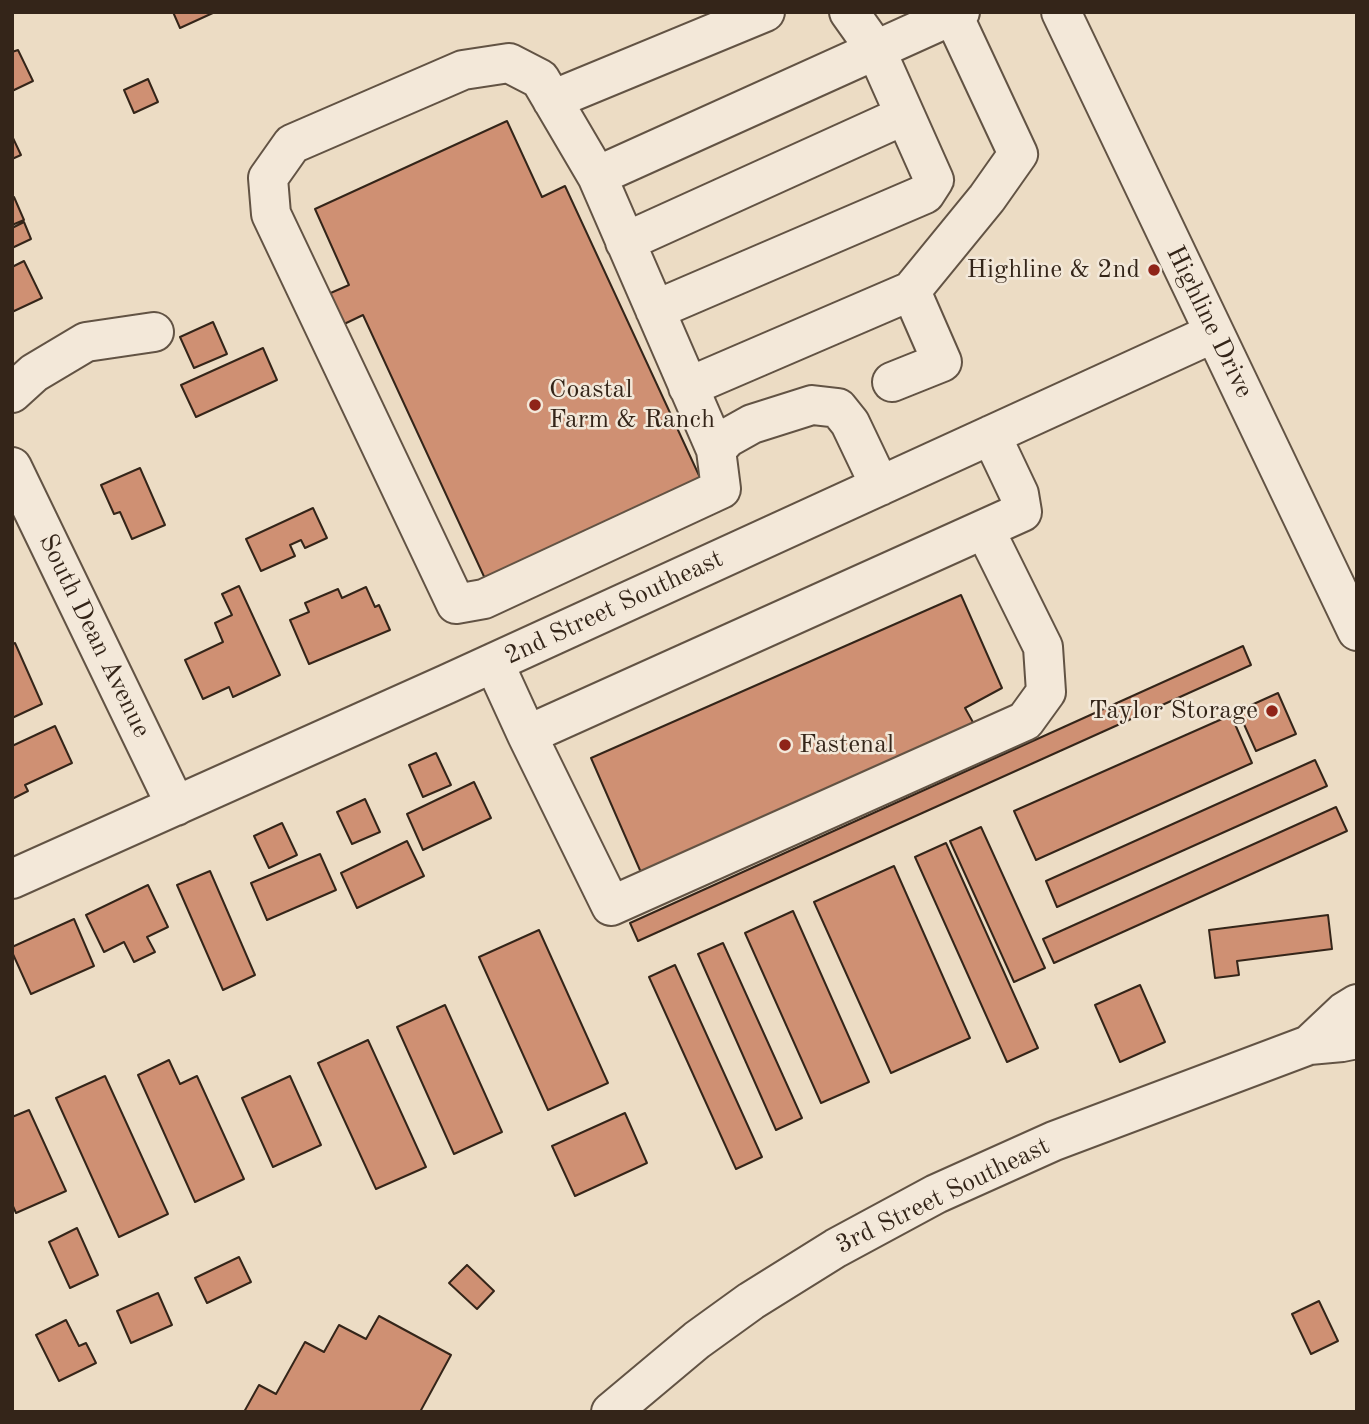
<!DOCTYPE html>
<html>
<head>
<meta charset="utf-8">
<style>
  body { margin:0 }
  #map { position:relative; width:1369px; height:1424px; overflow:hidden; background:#ecdcc4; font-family:"Old Standard TT",serif }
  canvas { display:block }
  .frame { position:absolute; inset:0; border:14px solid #342519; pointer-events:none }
</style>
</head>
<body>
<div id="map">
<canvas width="1369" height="1424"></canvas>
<div class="frame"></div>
</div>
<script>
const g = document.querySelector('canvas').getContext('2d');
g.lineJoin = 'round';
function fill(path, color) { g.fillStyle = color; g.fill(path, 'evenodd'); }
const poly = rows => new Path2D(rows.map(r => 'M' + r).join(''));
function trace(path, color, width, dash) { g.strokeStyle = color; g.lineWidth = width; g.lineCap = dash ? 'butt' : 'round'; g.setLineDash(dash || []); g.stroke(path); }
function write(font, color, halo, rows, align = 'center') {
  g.font = font + ' "Old Standard TT",serif'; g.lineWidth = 5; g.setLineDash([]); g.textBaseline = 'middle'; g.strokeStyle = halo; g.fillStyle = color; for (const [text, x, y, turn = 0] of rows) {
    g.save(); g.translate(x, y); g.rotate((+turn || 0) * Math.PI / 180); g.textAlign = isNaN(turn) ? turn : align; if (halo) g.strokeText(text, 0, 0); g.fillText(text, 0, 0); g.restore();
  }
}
const building = poly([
  [173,12,215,12,180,28,173,12],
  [18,50,33,81,12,91,12,52,18,50],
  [148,79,158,102,134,113,124,90,148,79],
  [507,121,542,197,565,186,703,484,487,583,363,315,340,326,326,295,349,285,315,209,507,121],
  [12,136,21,155,12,159,12,136],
  [14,197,24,220,12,225,12,198,14,197],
  [24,222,31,239,12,248,12,228,24,222],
  [24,261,42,298,12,312,12,267,24,261],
  [213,322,227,354,194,368,180,337,213,322],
  [263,348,277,380,196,417,181,385,263,348],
  [140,468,165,525,132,539,120,512,114,514,101,485,140,468],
  [313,508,327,538,305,548,301,540,290,545,295,556,261,571,246,539,313,508],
  [239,586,280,675,233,697,229,687,203,699,185,660,223,642,215,623,232,615,222,594,239,586],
  [366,587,375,607,379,605,390,630,309,664,290,620,309,612,305,603,338,589,342,598,366,587],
  [961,595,1002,688,965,708,979,733,643,877,591,758,961,595],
  [15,643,42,704,12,718,12,644,15,643],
  [1243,646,1251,665,638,941,630,923,1243,646],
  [1278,693,1296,734,1256,751,1238,711,1278,693],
  [1231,715,1252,763,1036,860,1014,811,1231,715],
  [55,726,72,763,25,785,28,791,12,799,12,746,55,726],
  [436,753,451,785,423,797,409,765,436,753],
  [1315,760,1327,786,1057,907,1046,881,1315,760],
  [474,782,491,818,423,850,407,814,474,782],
  [365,799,380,832,352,844,337,812,365,799],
  [1336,807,1347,831,1054,963,1043,939,1336,807],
  [282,823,297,855,269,868,254,836,282,823],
  [981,827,1045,968,1014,982,950,841,981,827],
  [407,841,424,876,357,908,341,873,407,841],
  [946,843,1038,1048,1007,1062,915,857,946,843],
  [320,854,336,890,267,920,251,883,320,854],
  [894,866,970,1038,891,1073,814,902,894,866],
  [210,871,255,975,223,990,177,885,210,871],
  [148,885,168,927,147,937,155,952,134,962,124,942,104,952,86,915,148,885],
  [793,911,869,1082,821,1103,745,933,793,911],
  [1328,915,1332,949,1237,961,1239,975,1215,978,1209,930,1328,915],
  [74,919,94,966,31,994,12,952,12,947,74,919],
  [539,930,608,1083,548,1110,479,957,539,930],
  [723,943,802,1118,776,1130,698,954,723,943],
  [675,965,762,1157,736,1169,649,977,675,965],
  [1140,985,1165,1042,1120,1062,1095,1005,1140,985],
  [445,1005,502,1132,454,1154,397,1027,445,1005],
  [368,1040,426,1167,376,1189,318,1063,368,1040],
  [169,1060,180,1084,197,1076,244,1179,195,1202,138,1075,169,1060],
  [105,1076,168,1214,119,1237,56,1098,105,1076],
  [290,1076,321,1145,273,1167,242,1098,290,1076],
  [29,1110,66,1191,16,1213,12,1204,12,1117,29,1110],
  [625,1113,647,1163,575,1196,552,1146,625,1113],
  [77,1228,98,1275,70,1288,49,1242,77,1228],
  [239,1257,251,1282,207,1303,195,1278,239,1257],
  [467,1265,494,1291,477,1309,449,1283,467,1265],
  [158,1293,172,1325,131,1343,117,1311,158,1293],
  [1319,1301,1338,1341,1311,1354,1292,1314,1319,1301],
  [379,1316,451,1355,420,1412,244,1412,259,1385,276,1394,305,1342,324,1352,339,1325,366,1339,379,1316],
  [66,1320,79,1346,86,1343,96,1363,59,1381,36,1335,66,1320]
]);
const minor = poly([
  [1061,12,1357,631],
  [552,100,765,12],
  [597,176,716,450],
  [625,242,905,115],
  [655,310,925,194,934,180,876,50,849,12],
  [892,382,942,362,911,291],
  [688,387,911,291,987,198,1018,154,953,15],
  [12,393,34,373,86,342,154,332],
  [12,467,176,806],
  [880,486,850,423,838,408,812,405,752,424,727,438,716,450,721,489,484,599,456,604,271,214,268,178,292,144,463,70,509,63,540,79,597,176,960,12],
  [985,530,1043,647,1046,692,1025,721,611,906,527,735,1022,512,1019,494,991,435],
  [494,663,527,735],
  [12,879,447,684,1214,333],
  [1309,1045,1344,1012,1357,1004],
  [611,1412,697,1340,751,1301,836,1248,936,1194,1054,1141,1309,1045,1342,1042,1357,1039]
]);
const markers = [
  [1154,270,7,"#8f2418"],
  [535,405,7,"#8f2418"],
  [1272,711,7,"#8f2418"],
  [785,745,7,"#8f2418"]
];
const poiNames = [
  ["Highline & 2nd",1140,270],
  ["Coastal",549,390,"left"],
  ["Farm & Ranch",549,420,"left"],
  ["Taylor Storage",1258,711],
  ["Fastenal",799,745,"left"]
];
const streetNames = [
  ["Highline Drive",1209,322,64],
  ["2nd Street Southeast",614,608,-25],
  ["South Dean Avenue",94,636,64],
  ["3rd Street Southeast",943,1196,-26]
];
fill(building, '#cf9073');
trace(building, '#342519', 2);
trace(minor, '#625344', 42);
trace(minor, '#f3e8d9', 38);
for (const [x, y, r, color] of markers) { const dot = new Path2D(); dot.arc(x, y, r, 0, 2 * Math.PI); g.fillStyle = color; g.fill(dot); trace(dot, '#f3e8d9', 2.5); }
write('26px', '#342519', '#f3e8d9', poiNames, 'right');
write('26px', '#342519', '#f3e8d9', streetNames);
</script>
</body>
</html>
